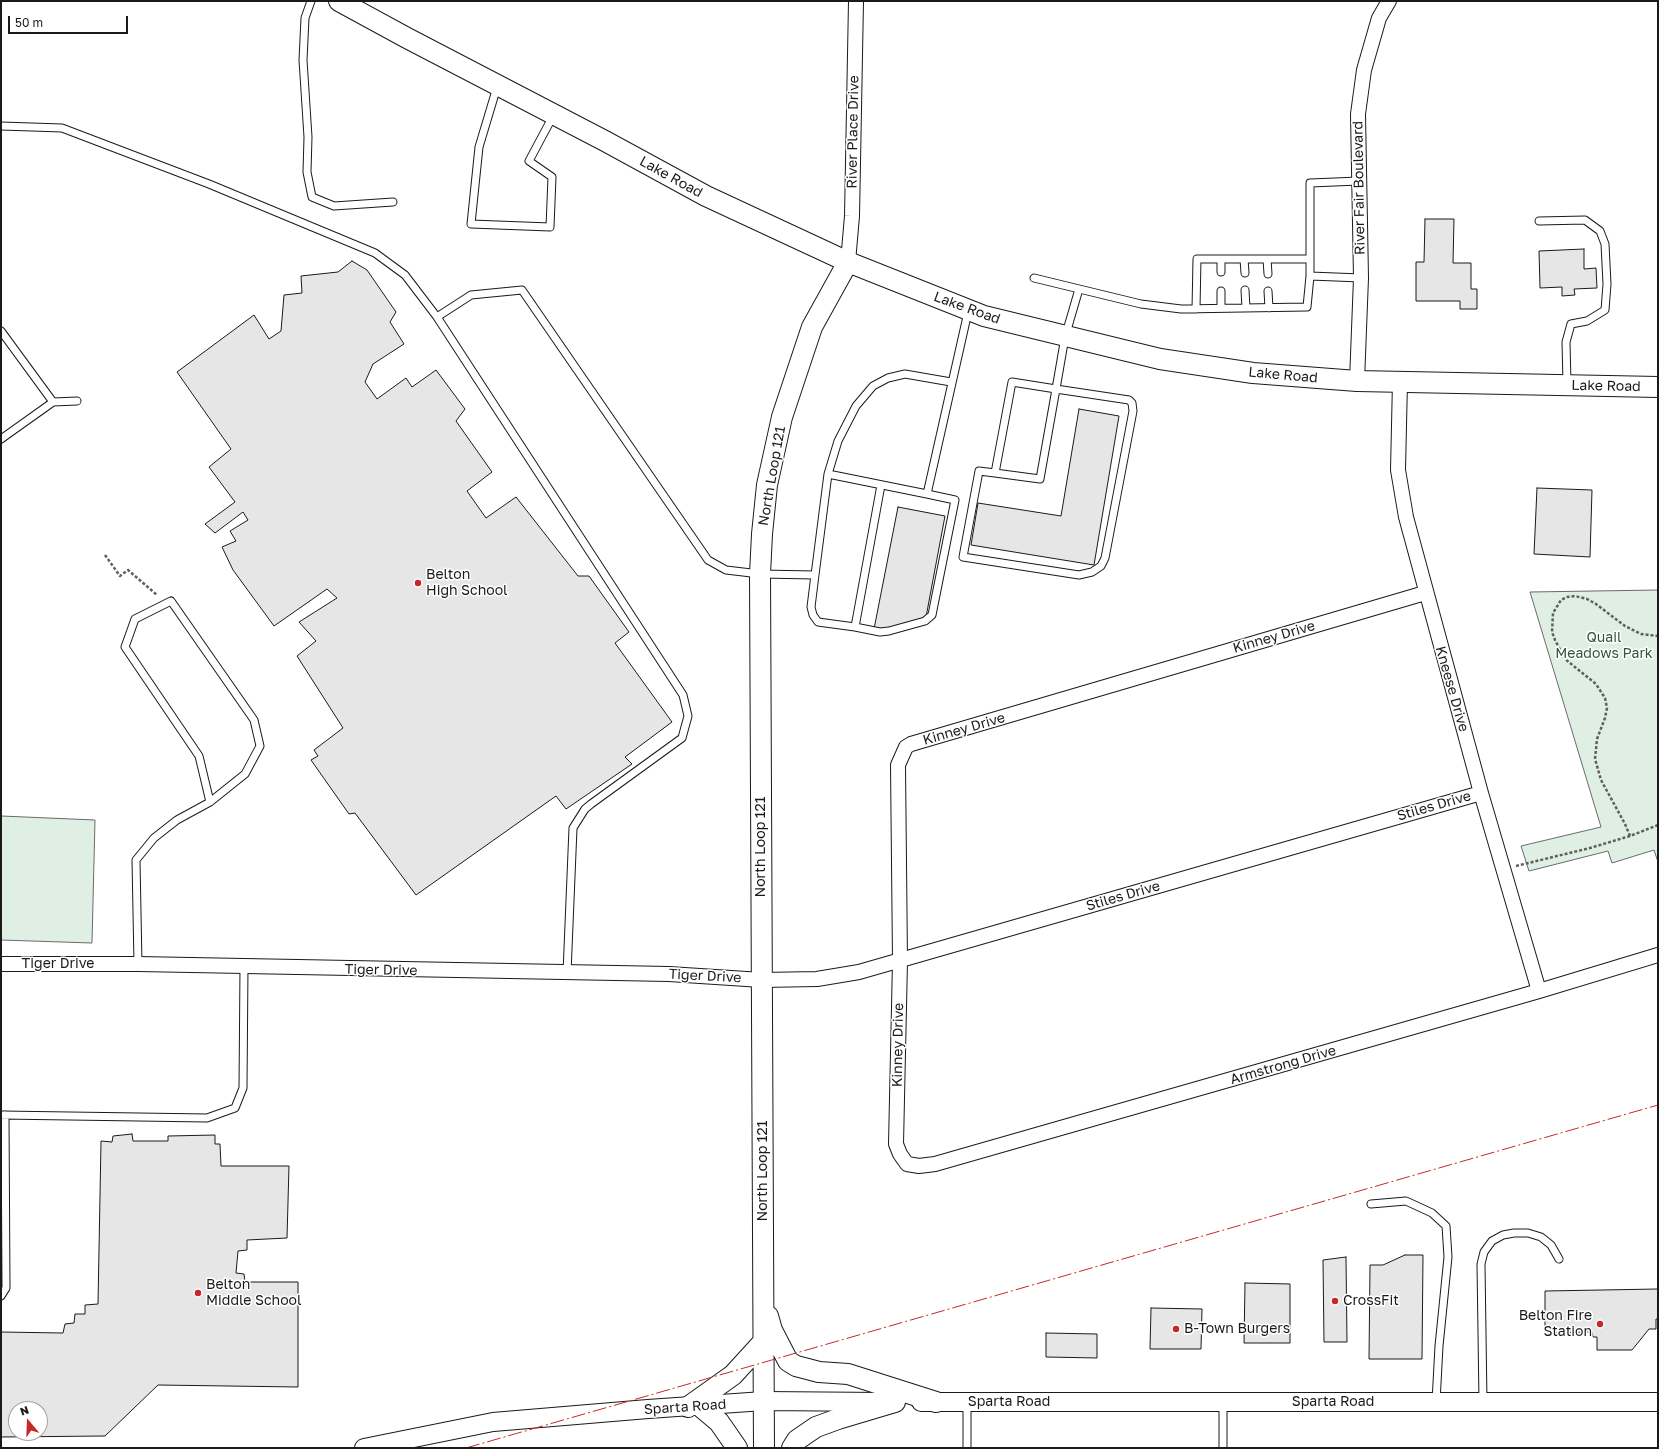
<!DOCTYPE html>
<html>
<head>
<meta charset="utf-8">
<style>
  body { margin:0 }
  #map { position:relative; width:1659px; height:1449px; overflow:hidden; background:#fff; font-family:"Golos Text",sans-serif }
  canvas { display:block }
  .frame { position:absolute; inset:0; border:2px solid #1a1a1a; pointer-events:none }
  .north { position:absolute; left:8px; top:1401px; width:40px; height:40px; box-sizing:border-box; background:#fff; border:1px solid #a3a3a3; border-radius:50%; rotate:341deg; font-size:11px; font-weight:700; line-height:16px; text-align:center; color:#1a1a1a }
  .north::after { content:''; display:block; margin:auto; width:14px; height:18px; background:#c62828; clip-path:polygon(50% 0,100% 100%,50% 72%,0 100%) }
  .scale { position:absolute; left:8px; top:16px; width:120px; height:18px; box-sizing:border-box; border:2px solid #1a1a1a; border-top:0; padding-left:5px; font-size:12px; line-height:14px; white-space:nowrap; color:#1a1a1a; -webkit-text-stroke:3px #fff; paint-order:stroke }
</style>
</head>
<body>
<div id="map">
<canvas width="1659" height="1449"></canvas>
<div class="frame"></div>
<div class="north">N</div>
<div class="scale">50 m</div>
</div>
<script>
const g = document.querySelector('canvas').getContext('2d');
g.lineJoin = 'round';
function fill(path, color) { g.fillStyle = color; g.fill(path, 'evenodd'); }
const poly = rows => new Path2D(rows.map(r => 'M' + r).join(''));
function trace(path, color, width, dash) { g.strokeStyle = color; g.lineWidth = width; g.lineCap = dash ? 'butt' : 'round'; g.setLineDash(dash || []); g.stroke(path); }
function write(font, color, halo, rows, align = 'center') {
  g.font = font + ' "Golos Text",sans-serif'; g.lineWidth = 3; g.setLineDash([]); g.textBaseline = 'middle'; g.strokeStyle = halo; g.fillStyle = color; for (const [text, x, y, turn = 0] of rows) {
    g.save(); g.translate(x, y); g.rotate((+turn || 0) * Math.PI / 180); g.textAlign = isNaN(turn) ? turn : align; if (halo) g.strokeText(text, 0, 0); g.fillText(text, 0, 0); g.restore();
  }
}
const green = poly([
  [1658,590,1658,862,1654,850,1612,863,1608,851,1529,871,1521,846,1601,827,1530,592,1658,590],
  [1,816,95,820,92,943,1,940,1,816]
]);
const building = poly([
  [1425,219,1454,219,1453,263,1471,263,1471,289,1477,289,1477,309,1460,309,1460,301,1416,301,1416,262,1424,262,1425,219],
  [1584,249,1584,269,1596,268,1597,288,1574,289,1575,295,1562,296,1562,287,1540,288,1539,251,1584,249],
  [352,261,367,270,396,312,390,322,404,344,373,364,365,382,377,399,406,378,412,387,436,370,465,409,456,421,492,472,467,491,486,518,516,497,578,576,589,576,629,632,615,643,672,722,625,757,632,764,566,809,556,796,416,895,355,813,349,814,311,760,318,756,314,750,343,728,297,656,316,641,299,622,337,598,327,589,274,626,233,570,222,547,236,541,230,531,248,520,243,512,215,533,205,524,235,502,209,467,231,449,177,372,254,315,269,339,281,331,284,295,302,293,301,276,338,272,352,261],
  [1079,409,1119,416,1094,565,971,545,978,503,1061,516,1079,409],
  [1537,488,1592,490,1590,557,1534,554,1537,488],
  [898,507,945,516,926,617,881,631,874,629,898,507],
  [132,1134,133,1141,168,1141,168,1136,215,1135,215,1144,220,1144,221,1166,289,1166,287,1238,247,1240,247,1250,238,1251,236,1273,244,1274,245,1282,298,1282,298,1387,158,1385,105,1436,1,1437,1,1332,63,1333,65,1324,74,1323,75,1314,85,1314,85,1305,98,1304,101,1141,112,1142,113,1136,132,1134],
  [16,1409,40,1409,40,1433,16,1433,16,1409],
  [1405,1255,1423,1255,1422,1359,1369,1359,1370,1265,1383,1265,1405,1255],
  [1346,1257,1347,1342,1324,1342,1323,1260,1346,1257],
  [1245,1283,1290,1284,1290,1343,1244,1343,1245,1283],
  [1658,1289,1658,1319,1656,1319,1656,1329,1649,1329,1632,1350,1597,1350,1597,1337,1593,1337,1592,1332,1545,1333,1545,1291,1658,1289],
  [1151,1308,1202,1309,1201,1349,1150,1349,1151,1308],
  [1046,1333,1097,1334,1097,1358,1046,1357,1046,1333]
]);
const path = poly([
  [105,555,120,576,128,570,157,595],
  [1630,836,1625,824,1601,780,1595,759,1597,739,1605,718,1607,708,1605,698,1596,684,1565,659,1555,640,1552,632,1553,613,1561,600,1567,597,1575,596,1587,599,1596,604,1625,626,1641,634,1658,636],
  [1516,866,1590,848,1630,836,1658,825]
]);
const service = poly([
  [311,1,305,18,303,60,308,137,307,172,312,197,334,206,393,202],
  [497,87,479,147,471,224,550,227,552,177,529,161,553,116],
  [1,126,62,128,209,184,375,253,405,275,437,317,683,695,688,716,682,738,591,804,585,809,573,828,567,973],
  [1359,181,1310,183,1310,276,1361,278],
  [1539,221,1585,220,1600,231,1605,244,1607,284,1605,310,1587,321,1571,324,1566,342,1567,383],
  [1244,259,1245,273],
  [1267,259,1268,274],
  [1221,272,1221,259],
  [1034,278,1141,304,1181,309,1307,307,1310,276],
  [1245,290,1246,308],
  [1268,291,1269,308],
  [1221,308,1221,291],
  [1196,309,1197,259,1310,259],
  [437,317,471,295,522,290,708,560,726,570,760,574,815,575,828,474,927,494,968,312],
  [1,331,53,402,77,401],
  [1,439,53,402],
  [995,473,979,471,963,557,1079,575,1092,572,1101,566,1105,558,1133,411,1132,403,1129,400,1056,389,1012,382,995,473,1040,479,1056,389,1065,337,1079,289],
  [828,474,838,441,856,406,873,386,888,378,905,374,951,382],
  [815,575,811,607,813,615,818,622,855,627,881,485],
  [855,627,880,632,889,631,925,621,932,615,955,500,927,494],
  [138,964,136,860,154,838,177,820,210,802,245,774,260,746,254,720,171,601,135,619,125,647,199,756,210,802],
  [1,1115,207,1118,235,1108,243,1088,244,967],
  [1371,1204,1406,1201,1432,1213,1446,1226,1448,1257,1439,1346,1436,1402],
  [1,1296,6,1288,5,1115],
  [967,1402,967,1448],
  [1483,1402,1481,1264,1484,1252,1492,1241,1503,1235,1514,1233,1528,1233,1541,1237,1551,1245,1559,1259],
  [1223,1448,1223,1402]
]);
const minor = poly([
  [848,262,852,216,856,1],
  [1357,381,1361,278,1358,114,1364,70,1379,18,1389,1],
  [1400,381,1398,470,1406,517,1481,793,1539,991],
  [1425,593,911,744,906,747,898,765,900,961,896,1144,900,1154,907,1164,919,1166,935,1164,1539,991,1658,955],
  [1,964,138,964,669,974,762,980,817,979,859,972,1481,793]
]);
const tertiary = poly([
  [921,1402,1658,1402],
  [364,1448,493,1422,648,1409,764,1401,883,1402]
]);
const secondary = poly([
  [339,1,407,38,605,141,706,196,848,262,984,316,1160,359,1253,373,1357,381,1658,387],
  [768,1316,772,1330,788,1361,796,1366,819,1372,848,1374,936,1402],
  [700,1406,719,1422,737,1448],
  [688,1407,733,1375,764,1341],
  [764,1448,760,574,762,534,767,485,782,417,812,327,848,262],
  [792,1448,797,1440,816,1427,838,1419,895,1402]
]);
const power = poly([
  [466,1448,1658,1105]
]);
const markers = [
  [418,583,4,"#c62828"],
  [198,1293,4,"#c62828"],
  [1335,1301,4,"#c62828"],
  [1600,1324,4,"#c62828"],
  [1176,1329,4,"#c62828"]
];
const streetNames = [
  ["River Place Drive",853,132,-89],
  ["Lake Road",671,177,29],
  ["River Fair Boulevard",1359,188,-91],
  ["Lake Road",967,308,20],
  ["Lake Road",1283,375,5],
  ["Lake Road",1606,386,1],
  ["North Loop 121",772,476,-80],
  ["Kinney Drive",1274,637,-16],
  ["Kneese Drive",1452,689,74],
  ["Kinney Drive",964,729,-16],
  ["Stiles Drive",1434,806,-16],
  ["North Loop 121",761,847,-90],
  ["Stiles Drive",1123,896,-16],
  ["Tiger Drive",58,964],
  ["Tiger Drive",381,970,1],
  ["Tiger Drive",705,976,3],
  ["Kinney Drive",898,1045,-89],
  ["Armstrong Drive",1283,1065,-16],
  ["North Loop 121",763,1171,-90],
  ["Sparta Road",1009,1402],
  ["Sparta Road",1333,1402],
  ["Sparta Road",685,1407,-4]
];
const poiNames = [
  ["Belton",426,575],
  ["High School",426,591],
  ["Belton",206,1285],
  ["Middle School",206,1301],
  ["CrossFit",1343,1301],
  ["Belton Fire",1592,1316,"right"],
  ["Station",1592,1332,"right"],
  ["B-Town Burgers",1184,1329]
];
const parkNames = [
  ["Quail",1604,638],
  ["Meadows Park",1604,654]
];
fill(green, '#e0efe3');
trace(green, '#6a6a6a', 1);
fill(building, '#e6e6e6');
trace(building, '#1a1a1a', 1);
trace(service, '#1a1a1a', 9);
trace(minor, '#1a1a1a', 16);
trace(tertiary, '#1a1a1a', 20);
trace(secondary, '#1a1a1a', 22);
trace(path, '#5f5f5f', 2.5, [3, 2]);
trace(service, '#fff', 7);
trace(minor, '#fff', 14);
trace(tertiary, '#fff', 18);
trace(secondary, '#fff', 20);
trace(power, '#c62828', 1, [14, 3, 2, 3]);
for (const [x, y, r, color] of markers) { const dot = new Path2D(); dot.arc(x, y, r, 0, 2 * Math.PI); g.fillStyle = color; g.fill(dot); trace(dot, '#fff', 1.5); }
write('14px', '#1a1a1a', '#fff', streetNames);
write('14px', '#1a1a1a', '#fff', poiNames, 'left');
write('14px', '#2b5a34', '#fff', parkNames);
</script>
</body>
</html>
